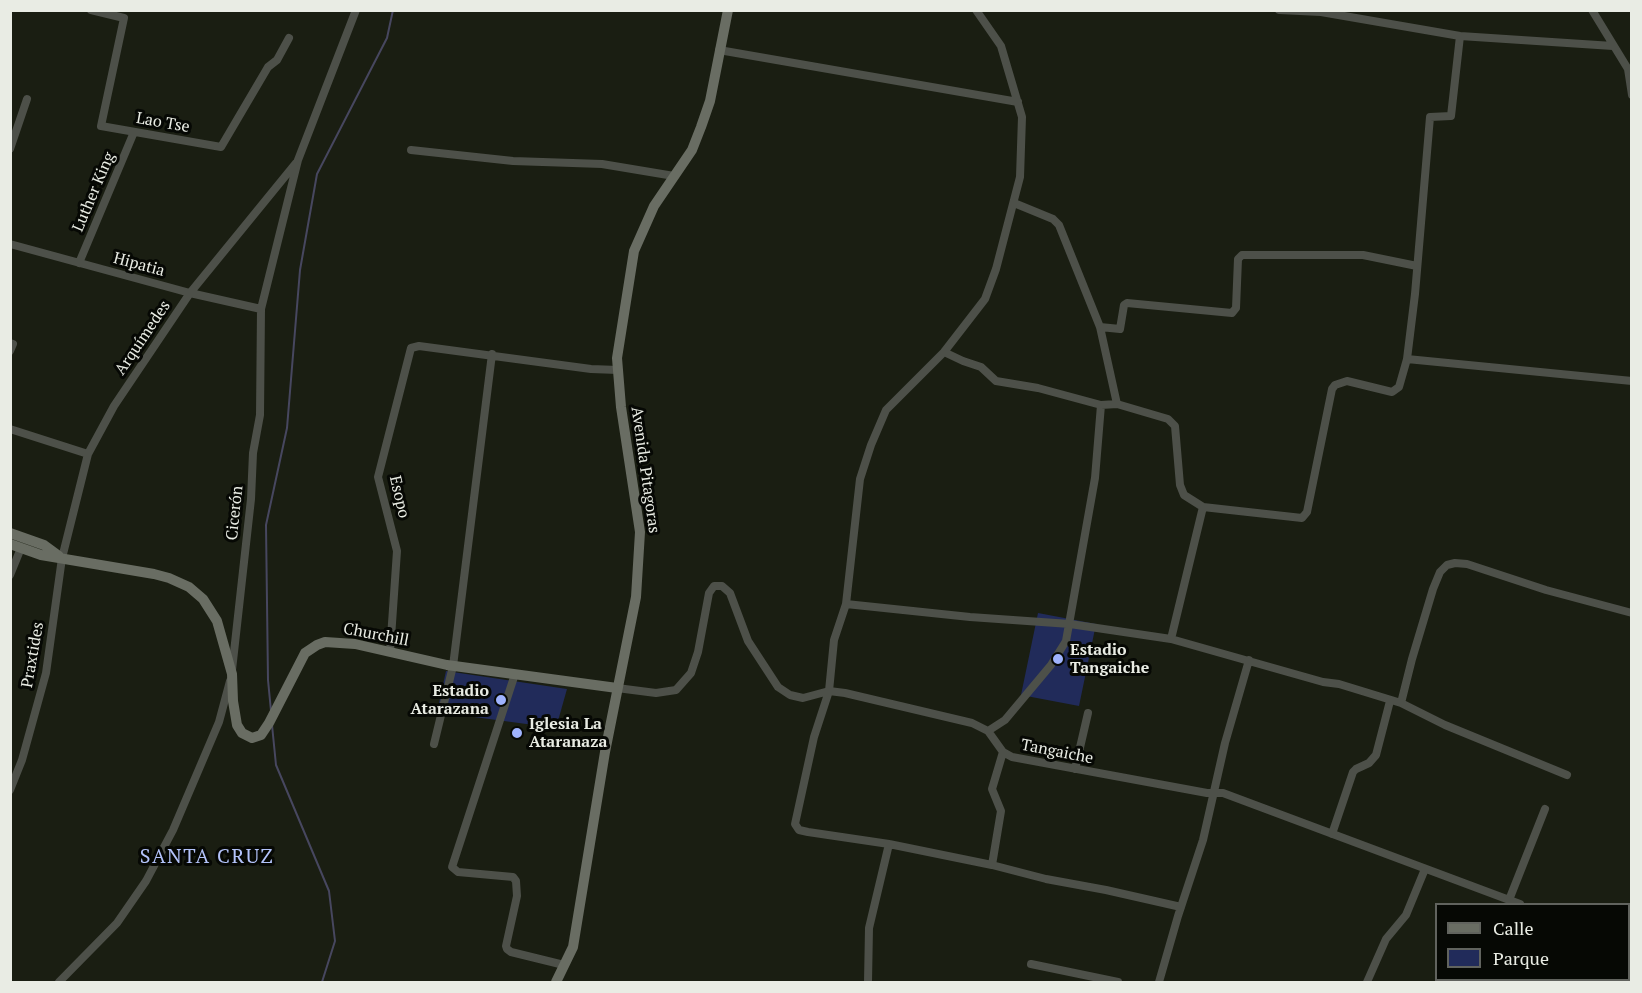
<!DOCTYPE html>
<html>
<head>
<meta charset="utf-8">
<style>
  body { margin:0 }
  #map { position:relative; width:1642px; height:993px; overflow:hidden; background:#1a1e12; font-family:"PT Serif",serif }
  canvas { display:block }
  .frame { position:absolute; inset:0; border:12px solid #e9ece4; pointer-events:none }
  .legend { position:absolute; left:1435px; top:903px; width:195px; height:78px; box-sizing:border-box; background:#060804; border:2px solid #61635e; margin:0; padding:8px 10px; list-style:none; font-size:18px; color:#e9ece4 }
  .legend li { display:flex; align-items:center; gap:12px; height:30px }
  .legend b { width:30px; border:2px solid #61635e }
</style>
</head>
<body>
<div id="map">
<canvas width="1642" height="993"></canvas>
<div class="frame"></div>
<ul class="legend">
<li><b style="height:8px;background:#696d63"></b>Calle</li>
<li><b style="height:16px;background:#212b5a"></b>Parque</li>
</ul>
</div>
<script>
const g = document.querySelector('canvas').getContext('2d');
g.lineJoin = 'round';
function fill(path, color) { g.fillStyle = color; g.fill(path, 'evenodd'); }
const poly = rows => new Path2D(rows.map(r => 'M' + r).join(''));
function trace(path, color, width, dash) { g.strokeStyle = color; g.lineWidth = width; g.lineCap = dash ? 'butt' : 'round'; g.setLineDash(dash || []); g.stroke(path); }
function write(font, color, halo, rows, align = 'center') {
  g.font = font + ' "PT Serif",serif'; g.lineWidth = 6; g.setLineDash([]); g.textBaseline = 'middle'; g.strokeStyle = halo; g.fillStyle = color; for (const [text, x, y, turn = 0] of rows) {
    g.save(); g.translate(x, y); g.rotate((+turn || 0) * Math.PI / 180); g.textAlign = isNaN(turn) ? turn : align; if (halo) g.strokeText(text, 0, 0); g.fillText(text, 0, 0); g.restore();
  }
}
const green = poly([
  [1038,613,1096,624,1079,706,1021,695],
  [446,671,567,689,556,728,437,712]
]);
const stream = poly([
  [271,711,268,680,266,525,287,428,300,270,317,174,387,38,393,10],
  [272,725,276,765,329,891,335,941,322,982]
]);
const minor = poly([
  [91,10,124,18,101,126,221,147,268,67,277,60,289,38],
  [976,10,1001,46,1022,117,1020,177,996,269,985,299,944,352,886,410,871,445,860,479,846,604,834,640,829,691,814,737,795,824,799,830,808,832,889,844,992,865,1046,879,1106,890,1181,907],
  [1279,10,1321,12,1460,36,1613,46],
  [1592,10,1628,69,1632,95],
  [719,50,1018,102],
  [10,149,27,99],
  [411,150,513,161,602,164,674,176],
  [1014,203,1053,219,1059,225,1100,327,1117,404,1168,419,1175,426,1180,485,1184,495,1203,507,1302,518,1307,512,1332,389,1335,385,1347,381,1392,392,1399,387,1407,359,1415,294,1430,117,1451,116,1460,36],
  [10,244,190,293,261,309],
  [79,263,134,132],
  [1100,327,1120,329,1124,305,1127,303,1232,313,1236,308,1238,259,1242,255,1363,255,1417,266],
  [10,343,13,344,10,351],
  [944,352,963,361,981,367,996,381,1038,388,1101,405],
  [1407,359,1632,381],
  [10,429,88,454],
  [10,575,21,548],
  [846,604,970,617,1070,624,1171,639,1323,682,1339,684,1401,703,1412,659,1433,589,1440,572,1447,565,1455,563,1467,564,1546,590,1632,613],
  [1171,639,1203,507],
  [390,652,397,551,378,477,411,348,419,346,591,369,618,370],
  [232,670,251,499,253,453,260,415,261,309,298,160,356,10],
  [515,674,452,867,458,872,513,877,516,881,517,896,506,946,507,949,511,952,564,965],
  [617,688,656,693,676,690,691,673,698,652,709,593,714,586,722,586,730,593,748,641,778,687,790,695,803,698,829,691,845,693,972,723,988,731,1003,752,1012,757,1207,793,1223,793,1520,904],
  [1401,703,1445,725,1567,775],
  [988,731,1005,720,1051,665,1066,641,1095,478,1101,405,1117,404],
  [434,744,453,666,492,354],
  [1075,769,1088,713],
  [10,790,22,760,46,673,62,558,88,454,114,406,190,293,296,163],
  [1332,834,1353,772,1356,769,1369,763,1376,755,1390,701],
  [992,865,1001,811,992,789,1003,752],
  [1509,900,1545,809],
  [1628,947,1632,948],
  [1031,964,1118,982],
  [1628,966,1632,958],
  [59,982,117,923,146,881,173,830,219,722,230,681],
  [868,982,869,928,889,844],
  [1159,982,1178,916,1203,840,1225,743,1249,660],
  [1367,982,1386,939,1406,915,1425,869],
  [1465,982,1466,980],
  [1623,982,1624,980]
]);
const secondary = poly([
  [10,533,44,545,59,556],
  [10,544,41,555,154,574,169,578,189,587,203,599,217,621,232,674,233,701,237,725,242,733,252,738,261,735,269,723,305,653,317,645,325,642,355,644,447,665,617,688],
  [556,982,573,947,605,752,636,597,640,532,621,407,617,358,634,251,654,206,692,150,701,127,710,101,728,10]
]);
const markers = [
  [1058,659,6,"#9fb3fd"],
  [501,700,6,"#9fb3fd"],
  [517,733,6,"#9fb3fd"]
];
const streetNames = [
  ["Lao Tse",163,123,10],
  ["Luther King",94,192,-67],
  ["Hipatia",139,265,15],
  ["Arquímedes",143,338,-56],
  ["Avenida Pitagoras",645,470,82],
  ["Esopo",399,497,77],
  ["Cicerón",235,513,-84],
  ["Churchill",376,635,11],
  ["Praxtides",33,655,-80],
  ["Tangaiche",1057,752,11]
];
const poiNames = [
  ["Estadio",1070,650],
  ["Tangaiche",1070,668],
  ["Estadio",489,691,"right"],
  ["Atarazana",489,709,"right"],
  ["Iglesia La",529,724],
  ["Ataranaza",529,742]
];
const quarterNames = [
  ["SANTA CRUZ",207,857]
];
fill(green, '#212b5a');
trace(stream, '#47475f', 2);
trace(minor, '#4d5049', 8);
trace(secondary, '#696d63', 10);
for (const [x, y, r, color] of markers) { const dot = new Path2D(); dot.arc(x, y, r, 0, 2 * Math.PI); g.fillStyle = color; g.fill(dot); trace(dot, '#060804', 2); }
write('16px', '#e9ece4', '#060804', streetNames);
write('bold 16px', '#e9ece4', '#060804', poiNames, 'left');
g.letterSpacing = '1.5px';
write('20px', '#b3c3fa', '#060804', quarterNames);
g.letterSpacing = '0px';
</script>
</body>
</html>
